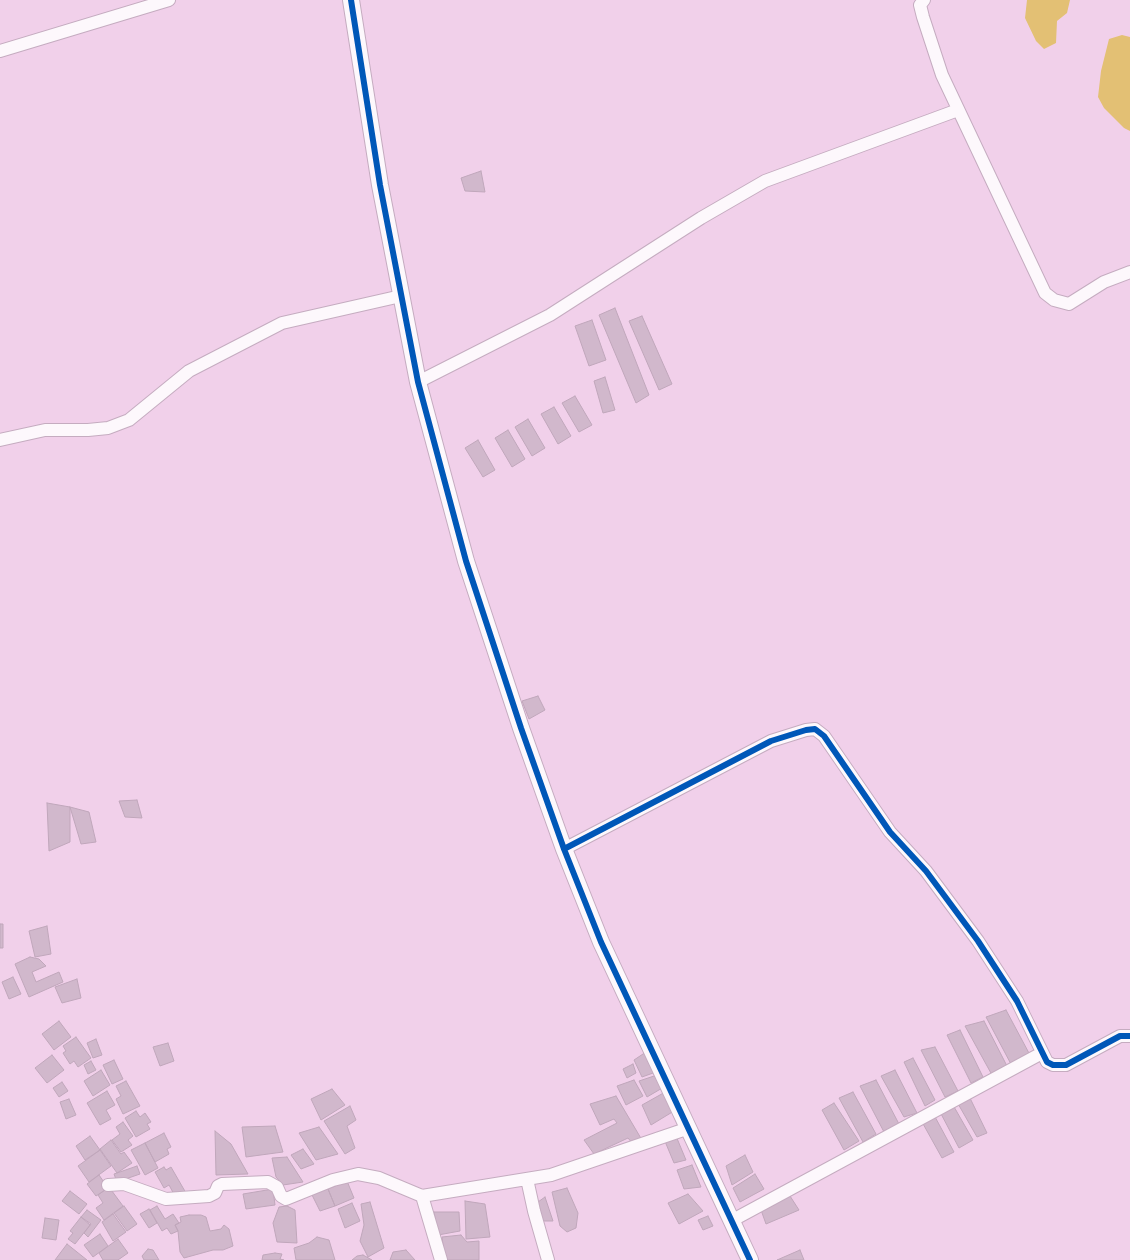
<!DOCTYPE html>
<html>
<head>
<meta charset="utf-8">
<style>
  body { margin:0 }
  canvas { display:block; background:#f1d0ea }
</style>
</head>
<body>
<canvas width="1130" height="1260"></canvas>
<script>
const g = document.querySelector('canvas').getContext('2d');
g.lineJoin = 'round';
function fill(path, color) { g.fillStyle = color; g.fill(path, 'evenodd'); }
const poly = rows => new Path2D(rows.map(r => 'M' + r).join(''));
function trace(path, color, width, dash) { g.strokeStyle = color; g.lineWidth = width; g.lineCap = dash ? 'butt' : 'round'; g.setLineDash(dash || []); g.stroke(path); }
const green = poly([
  [1027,0,1070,0,1067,13,1057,21,1056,43,1044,49,1036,41,1025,18],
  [1122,35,1130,37,1130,131,1124,128,1104,108,1098,97,1101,71,1109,39]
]);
const building = poly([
  [481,171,485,192,465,191,461,178,481,171],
  [615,308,649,395,636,403,599,315,615,308],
  [642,316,672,384,659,390,629,321,642,316],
  [592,320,606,360,589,366,575,326,592,320],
  [605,377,615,410,603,413,594,381,605,377],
  [575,396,592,425,579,432,562,403,575,396],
  [554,407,571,436,558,444,541,414,554,407],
  [528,419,545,448,532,456,515,427,528,419],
  [508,430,525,459,512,467,495,438,508,430],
  [478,440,495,470,483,477,465,448,478,440],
  [538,696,545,710,529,719,522,701,538,696],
  [137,800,142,818,125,817,119,801,137,800],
  [47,803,70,807,70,842,49,851,47,803],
  [70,807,89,812,96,842,81,844,70,807],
  [0,924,3,924,3,948,0,948,0,924],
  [47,926,51,954,35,957,29,931,47,926],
  [30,957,39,959,46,966,32,972,36,982,59,972,63,982,29,997,15,964,30,957],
  [13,977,21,994,9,999,2,982,13,977],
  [77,979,81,998,62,1003,55,987,77,979],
  [1006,1010,1030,1055,1012,1066,986,1017,1006,1010],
  [59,1021,71,1037,54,1050,42,1034,59,1021],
  [984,1021,1007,1066,992,1075,965,1026,984,1021],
  [960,1030,983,1077,971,1083,947,1035,960,1030],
  [76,1037,91,1058,78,1067,74,1061,70,1064,63,1053,66,1051,63,1046,76,1037],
  [96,1039,102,1055,93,1058,87,1043,96,1039],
  [168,1043,174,1061,160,1066,153,1047,168,1043],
  [935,1047,958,1091,945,1097,921,1050,935,1047],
  [646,1052,656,1072,642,1077,634,1060,646,1052],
  [52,1055,64,1070,47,1083,35,1068,52,1055],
  [913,1058,935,1100,925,1106,904,1062,913,1058],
  [114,1060,123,1079,112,1084,103,1065,114,1060],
  [91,1061,96,1070,88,1074,84,1065,91,1061],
  [633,1064,636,1073,627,1078,623,1069,633,1064],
  [101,1070,110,1085,93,1096,84,1081,101,1070],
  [895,1070,917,1113,904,1117,881,1076,895,1070],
  [657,1075,664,1087,647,1097,639,1081,657,1075],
  [634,1080,643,1096,626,1105,617,1086,634,1080],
  [876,1080,899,1124,884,1132,860,1086,876,1080],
  [126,1081,140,1106,123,1114,116,1099,121,1096,116,1086,126,1081],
  [62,1082,68,1091,59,1097,53,1088,62,1082],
  [332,1089,345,1105,321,1120,311,1099,332,1089],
  [107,1091,115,1105,106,1110,111,1119,100,1125,87,1103,107,1091],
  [667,1091,674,1111,651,1125,642,1105,667,1091],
  [853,1092,876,1134,863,1142,839,1098,853,1092],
  [616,1096,642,1140,633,1144,628,1138,594,1154,584,1140,617,1123,614,1119,600,1125,590,1104,616,1096],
  [969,1096,987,1133,977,1137,957,1102,969,1096],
  [69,1099,76,1115,66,1119,60,1102,69,1099],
  [834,1103,859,1141,844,1150,822,1110,834,1103],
  [953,1105,973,1140,959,1148,940,1112,953,1105],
  [350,1106,356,1120,347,1126,355,1148,345,1154,324,1121,350,1106],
  [136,1111,140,1117,145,1113,151,1122,147,1124,150,1129,136,1137,125,1118,136,1111],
  [934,1115,954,1152,942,1158,922,1122,934,1115],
  [123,1122,133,1136,128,1140,132,1145,121,1152,112,1140,120,1134,116,1127,123,1122],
  [275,1126,283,1152,246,1157,242,1127,275,1126],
  [319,1127,338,1154,316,1160,299,1133,319,1127],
  [215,1131,231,1144,248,1174,216,1175,215,1131],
  [164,1133,171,1147,167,1149,169,1154,155,1162,145,1143,164,1133],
  [90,1136,100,1150,85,1160,76,1146,90,1136],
  [676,1136,686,1160,674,1163,664,1139,676,1136],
  [111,1140,121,1154,124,1152,132,1163,117,1173,100,1149,111,1140],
  [145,1143,158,1168,145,1175,131,1150,145,1143],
  [303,1149,314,1164,301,1169,291,1155,303,1149],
  [100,1150,111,1166,89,1182,78,1166,100,1150],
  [745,1155,753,1172,732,1185,726,1166,745,1155],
  [287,1157,303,1182,283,1185,276,1177,272,1158,287,1157],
  [692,1165,701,1187,684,1189,677,1170,692,1165],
  [137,1166,140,1174,117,1182,114,1174,137,1166],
  [164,1167,166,1170,171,1167,186,1193,176,1198,169,1185,164,1188,155,1172,164,1167],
  [755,1174,764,1189,740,1202,733,1188,755,1174],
  [99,1175,108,1188,96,1196,87,1184,99,1175],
  [347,1181,354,1198,335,1206,328,1189,347,1181],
  [109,1187,123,1206,104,1220,96,1208,103,1203,98,1195,109,1187],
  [567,1188,578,1213,576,1228,567,1232,560,1226,552,1192,567,1188],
  [273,1189,275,1205,246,1209,243,1194,273,1189],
  [328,1189,335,1206,320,1211,310,1191,328,1189],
  [70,1191,87,1204,79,1214,62,1201,70,1191],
  [688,1194,703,1211,679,1224,668,1203,688,1194],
  [790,1196,799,1210,766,1224,761,1210,790,1196],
  [545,1197,553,1221,543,1221,538,1202,545,1197],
  [465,1201,485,1204,490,1237,466,1239,465,1201],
  [370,1202,384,1248,368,1257,360,1241,364,1225,361,1204,370,1202],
  [352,1203,360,1221,345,1228,338,1209,352,1203],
  [124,1206,137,1224,127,1231,114,1213,124,1206],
  [157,1206,165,1219,173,1214,179,1223,175,1225,178,1231,171,1234,167,1228,162,1231,150,1210,157,1206],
  [287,1206,295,1210,297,1243,277,1242,273,1223,279,1207,287,1206],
  [149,1209,157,1223,149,1228,140,1214,149,1209],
  [87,1210,101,1220,88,1237,84,1233,91,1224,81,1217,87,1210],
  [434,1212,459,1212,460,1231,438,1235,434,1212],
  [113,1214,126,1232,113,1241,102,1222,113,1214],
  [189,1215,201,1215,206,1217,210,1231,221,1229,224,1225,229,1229,233,1246,223,1250,213,1250,184,1258,180,1252,178,1231,175,1225,181,1222,180,1217,189,1215],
  [708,1216,713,1226,703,1230,698,1220,708,1216],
  [81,1217,90,1225,75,1244,68,1239,73,1233,70,1231,81,1217],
  [45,1218,59,1220,56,1240,42,1238,45,1218],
  [100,1234,108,1246,93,1257,84,1245,100,1234],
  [461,1235,467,1242,479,1241,479,1260,445,1260,442,1237,461,1235],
  [317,1237,329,1240,335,1260,296,1260,294,1248,309,1243,317,1237],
  [118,1239,128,1253,118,1260,103,1260,99,1253,118,1239],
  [67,1244,87,1260,55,1260,67,1244],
  [148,1249,153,1250,159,1260,144,1260,142,1256,148,1249],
  [406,1250,415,1260,390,1260,393,1252,406,1250],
  [800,1250,804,1260,777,1260,800,1250],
  [275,1253,282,1254,280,1259,284,1260,262,1260,263,1255,275,1253],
  [363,1255,372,1260,352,1260,357,1256,363,1255]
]);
const minor = poly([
  [924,0,920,5,923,17,942,75,1045,293,1054,300,1069,304,1104,282,1130,272],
  [0,51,169,0],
  [418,382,550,315,701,218,765,181,958,110],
  [0,440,45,430,88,430,108,428,129,420,189,371,282,323,401,296],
  [564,849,771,741,806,730,815,729,824,736,890,832,926,871,978,941,1017,1001,1047,1062,1053,1065,1066,1065,1120,1036,1130,1036],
  [527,1179,534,1211,548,1260],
  [108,1185,124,1184,166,1199,209,1196,215,1193,218,1186,222,1184,268,1182,277,1187,281,1196,286,1199,333,1180,358,1174,379,1178,422,1196],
  [731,1221,1042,1053],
  [441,1260,422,1196,551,1175,689,1128]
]);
const tertiary = poly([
  [351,0,380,185,418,382,466,561,521,728,564,849,601,942,750,1260]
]);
const cycleway = poly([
  [351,0,380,185,418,382,466,561,521,728,564,849,601,942,750,1260],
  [564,849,771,741,806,730,815,729,824,736,890,832,926,871,978,941,1017,1001,1047,1062,1053,1065,1066,1065,1120,1036,1130,1036]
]);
fill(green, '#e3c074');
fill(building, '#d1b8cc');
trace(building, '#c0a7bb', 1);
trace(minor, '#c5acc0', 14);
trace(tertiary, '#c5acc0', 18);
trace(minor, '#fdf8fc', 12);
trace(tertiary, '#fdf8fc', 16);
trace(cycleway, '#0057b8', 6);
</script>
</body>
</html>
